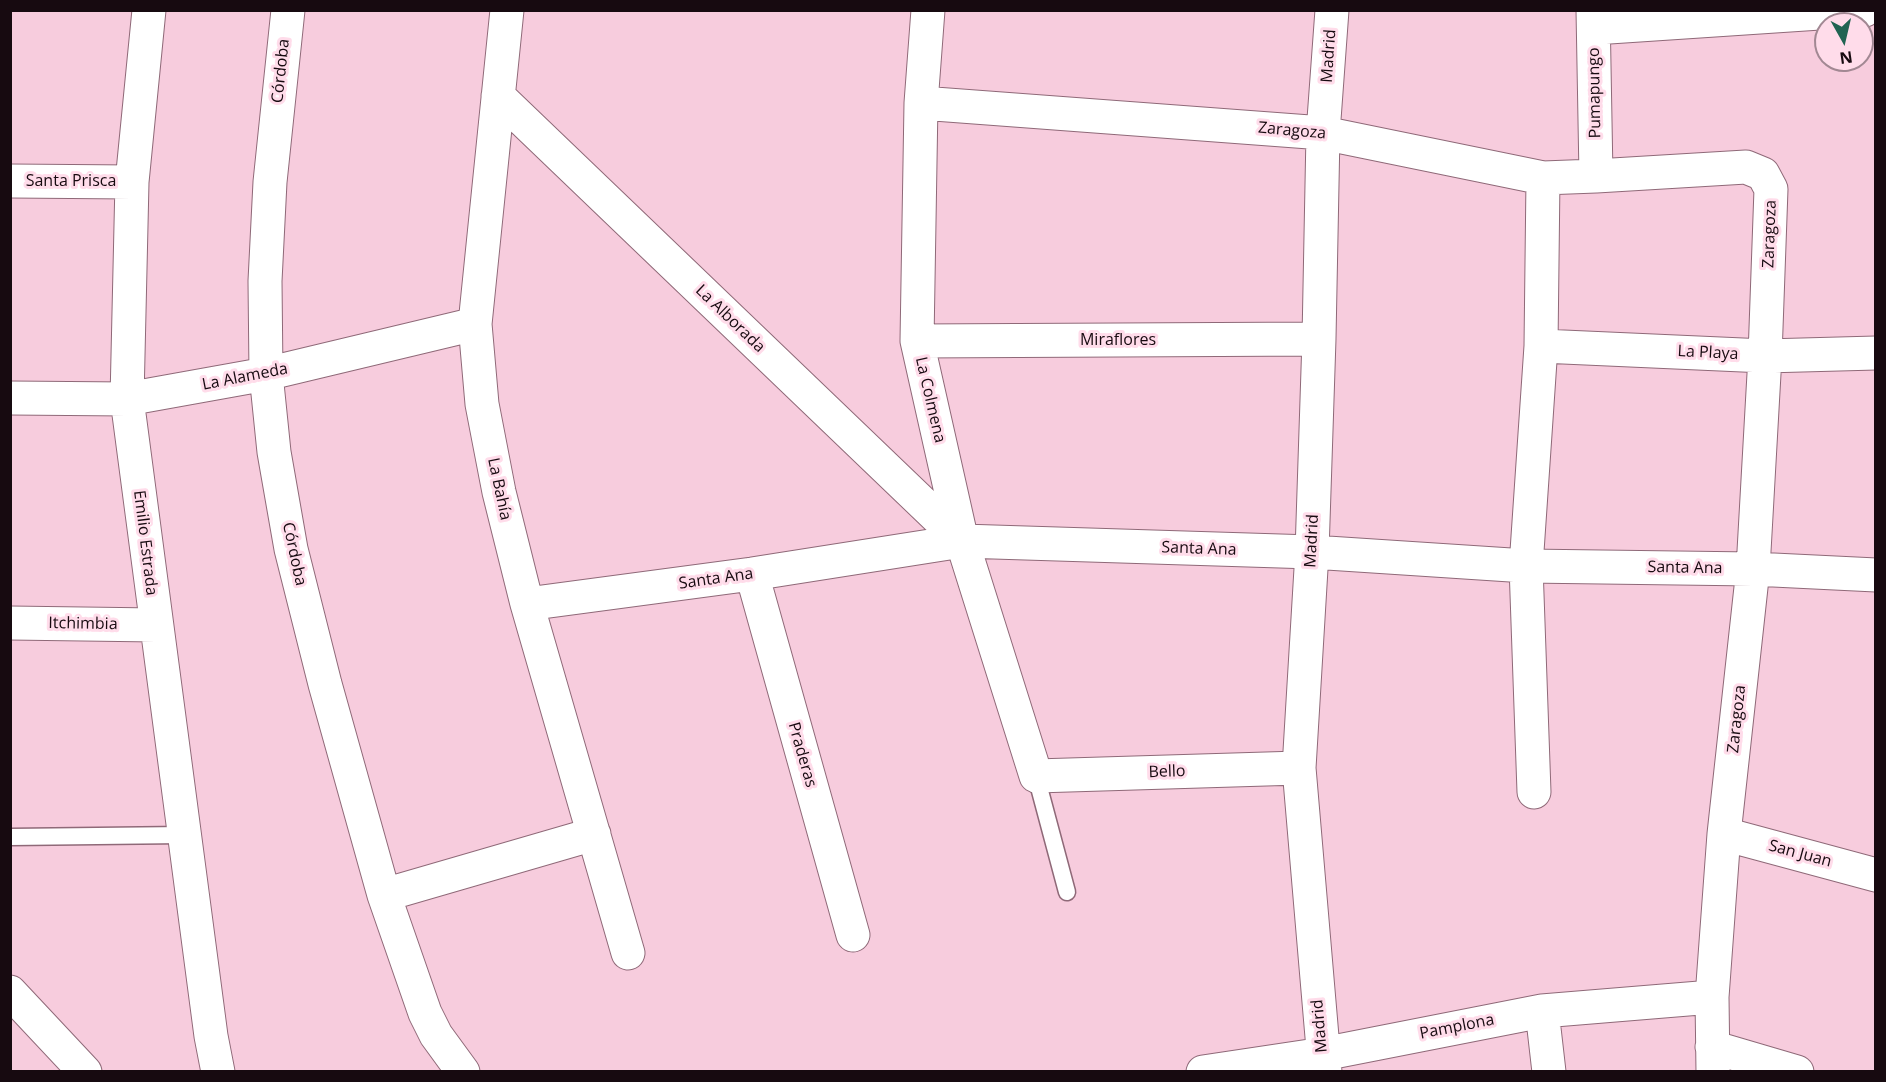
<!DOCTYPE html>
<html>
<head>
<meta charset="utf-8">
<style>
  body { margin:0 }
  #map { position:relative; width:1886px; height:1082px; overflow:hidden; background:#f7ccdd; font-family:"Open Sans",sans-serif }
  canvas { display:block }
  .frame { position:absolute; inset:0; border:12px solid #170a10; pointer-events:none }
  .north { position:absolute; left:1814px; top:12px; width:60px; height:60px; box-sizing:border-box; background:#ffdcea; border:2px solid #a28893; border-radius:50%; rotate:172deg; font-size:16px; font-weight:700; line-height:24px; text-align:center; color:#170a10 }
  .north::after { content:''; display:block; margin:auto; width:21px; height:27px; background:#216352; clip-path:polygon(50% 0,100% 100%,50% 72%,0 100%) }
</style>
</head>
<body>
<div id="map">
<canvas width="1886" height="1082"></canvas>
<div class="frame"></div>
<div class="north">N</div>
</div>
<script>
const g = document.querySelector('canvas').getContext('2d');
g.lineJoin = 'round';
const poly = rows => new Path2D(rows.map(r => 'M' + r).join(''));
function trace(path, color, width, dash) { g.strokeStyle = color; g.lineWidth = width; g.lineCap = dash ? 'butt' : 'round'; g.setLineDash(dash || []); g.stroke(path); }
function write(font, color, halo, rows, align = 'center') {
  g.font = font + ' "Open Sans",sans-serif'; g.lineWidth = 6; g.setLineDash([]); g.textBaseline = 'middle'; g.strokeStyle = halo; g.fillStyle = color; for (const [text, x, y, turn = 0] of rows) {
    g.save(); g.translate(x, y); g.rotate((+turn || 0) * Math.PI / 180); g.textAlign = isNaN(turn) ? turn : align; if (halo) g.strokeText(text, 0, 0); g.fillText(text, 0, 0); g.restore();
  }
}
const service = poly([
  [1036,776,1067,892],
  [10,837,184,835]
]);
const minor = poly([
  [149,10,132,182,127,399,211,1036,218,1072],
  [288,10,270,182,265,281,266,374,274,452,291,549,325,684,384,895,425,1013,436,1035,463,1072],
  [507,10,475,324,482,404,499,492,527,604,628,953],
  [928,10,921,103,917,341,962,541,1036,776,1299,768],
  [1593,10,1596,176],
  [1594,28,1865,10],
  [498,96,962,541],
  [921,103,1323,133,1543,178,1596,176,1746,167,1763,174,1771,189,1765,356,1753,569,1724,834,1712,997,1713,1072],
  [10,181,132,182],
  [917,341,1319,339],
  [1541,346,1765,356,1876,353],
  [10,398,127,399,266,374,475,324],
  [752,574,853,935],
  [527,604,752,574,962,541,1312,552,1526,566,1753,569,1876,575],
  [10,623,156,625],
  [1534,792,1526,566,1541,346,1543,178],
  [1724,834,1876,875],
  [384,895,594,834],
  [1542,1011,1549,1072],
  [1712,1047,1797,1072],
  [1203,1072,1323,1054,1542,1011,1712,997],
  [1325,1072,1299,768,1312,552,1319,339,1323,133,1332,10]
]);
const tertiary = poly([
  [10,992,85,1072]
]);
const streetNames = [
  ["Madrid",1329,56,-86],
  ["Córdoba",281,71,-84],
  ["Pumapungo",1595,93,-91],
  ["Zaragoza",1292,131,5],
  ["Santa Prisca",71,181],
  ["Zaragoza",1770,234,-88],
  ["La Alborada",730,319,44],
  ["Miraflores",1118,340],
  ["La Playa",1708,353,3],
  ["La Alameda",245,377,-11],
  ["La Colmena",930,400,77],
  ["La Bahía",499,489,78],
  ["Madrid",1312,541,-87],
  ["Emilio Estrada",145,543,83],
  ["Santa Ana",1199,549,2],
  ["Córdoba",294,554,78],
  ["Santa Ana",1685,568,1],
  ["Santa Ana",716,579,-8],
  ["Itchimbia",83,624,1],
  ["Zaragoza",1737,719,-84],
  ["Praderas",802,755,74],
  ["Bello",1167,772,-2],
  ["San Juan",1800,854,15],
  ["Madrid",1320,1026,-95],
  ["Pamplona",1457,1027,-11]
];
trace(service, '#8f6978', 19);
trace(minor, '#8f6978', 35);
trace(tertiary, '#8f6978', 35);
trace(service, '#fff', 16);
trace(minor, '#fff', 33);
trace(tertiary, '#fff', 33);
write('16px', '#170a10', '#ffdcea', streetNames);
</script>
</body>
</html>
